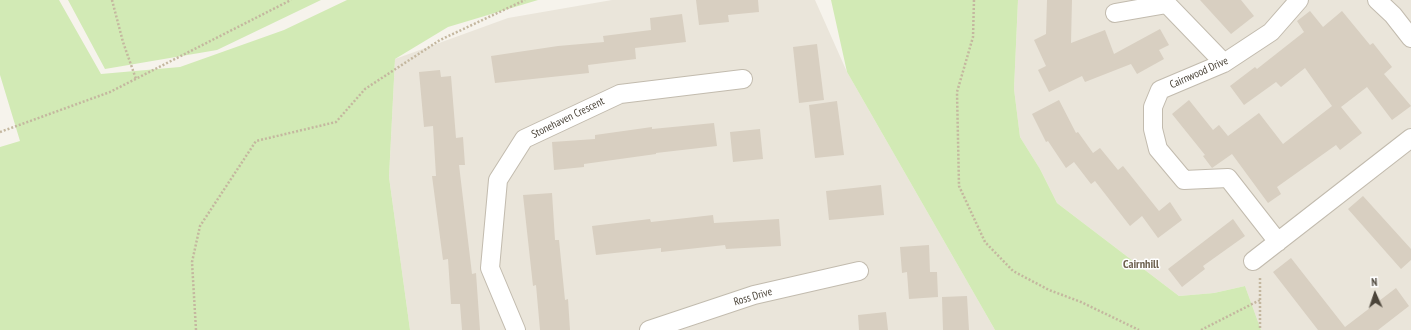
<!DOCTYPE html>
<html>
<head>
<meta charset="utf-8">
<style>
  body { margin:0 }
  #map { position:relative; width:1411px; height:330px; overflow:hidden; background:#f6f3ec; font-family:"PT Sans Narrow",sans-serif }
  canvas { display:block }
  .north { position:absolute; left:1355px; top:274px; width:40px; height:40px; -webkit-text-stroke:3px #fff; paint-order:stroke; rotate:357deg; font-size:11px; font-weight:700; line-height:16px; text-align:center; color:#4b4439 }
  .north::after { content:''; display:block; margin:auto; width:14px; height:18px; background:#4b4439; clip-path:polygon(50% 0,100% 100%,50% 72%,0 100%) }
</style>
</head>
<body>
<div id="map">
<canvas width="1411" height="330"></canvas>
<div class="north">N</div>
</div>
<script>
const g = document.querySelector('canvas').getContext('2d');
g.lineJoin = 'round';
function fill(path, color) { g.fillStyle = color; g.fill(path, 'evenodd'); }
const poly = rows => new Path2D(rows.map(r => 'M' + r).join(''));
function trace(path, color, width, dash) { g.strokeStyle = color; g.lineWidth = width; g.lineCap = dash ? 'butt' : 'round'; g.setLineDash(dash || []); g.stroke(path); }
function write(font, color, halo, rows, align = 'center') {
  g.font = font + ' "PT Sans Narrow",sans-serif'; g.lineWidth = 3; g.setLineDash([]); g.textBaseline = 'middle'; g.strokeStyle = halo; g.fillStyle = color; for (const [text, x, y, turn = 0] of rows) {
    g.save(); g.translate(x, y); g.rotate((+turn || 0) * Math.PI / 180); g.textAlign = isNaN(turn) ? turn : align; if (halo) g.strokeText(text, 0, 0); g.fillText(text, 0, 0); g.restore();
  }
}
const residential = poly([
  [612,0,815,0,847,72,995,330,410,330,389,177,395,59,508,18],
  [1018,0,1411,0,1411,330,1261,330,1245,286,1214,293,1179,296,1057,203,1040,169,1020,137,1014,89]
]);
const green = poly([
  [0,0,59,0,101,74,180,67,284,30,347,0,538,0,448,27,395,59,389,177,410,330,0,330,0,147,20,141,0,75],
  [68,0,321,0,217,50,105,69],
  [831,0,1018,0,1014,89,1020,137,1040,169,1057,203,1179,296,1214,293,1245,286,1261,330,995,330,847,72]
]);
const building = poly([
  [696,0,758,0,759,12,728,15,729,22,699,25],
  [1047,0,1072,0,1071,43,1105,30,1114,54,1160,29,1169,45,1159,50,1164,59,1137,74,1131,64,1085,82,1082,76,1049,92,1038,70,1046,66,1034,40,1046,34],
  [1200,0,1241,0,1254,16,1231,34],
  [1310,11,1323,27,1342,11,1370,45,1373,43,1392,67,1384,74,1411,106,1392,120,1367,87,1341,107,1362,133,1340,150,1336,145,1277,187,1281,194,1268,203,1232,154,1212,168,1203,156,1205,155,1172,114,1189,100,1213,130,1219,125,1228,136,1259,113,1283,144,1332,106,1305,68,1281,87,1276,82,1244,105,1230,86,1255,67,1257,69,1304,32,1297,21],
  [682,14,686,42,635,48,636,59,588,65,589,73,495,83,491,56,558,46,604,42,603,36,651,30,650,18],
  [817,44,824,100,799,103,793,47],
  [440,70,441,77,451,76,456,138,463,137,465,165,459,165,472,274,476,273,480,330,462,330,460,304,451,304,448,259,443,260,432,176,436,176,433,126,424,127,419,72],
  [1059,100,1076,133,1078,132,1093,153,1100,148,1118,170,1123,166,1159,211,1170,202,1182,220,1158,238,1142,216,1130,226,1095,181,1091,184,1074,162,1066,168,1048,141,1046,142,1032,114],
  [837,101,844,155,815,158,809,105],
  [714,123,717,146,656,153,656,154,584,164,584,167,554,170,552,142,595,139,595,135,652,127,652,129],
  [760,129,763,159,733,162,730,132],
  [881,185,884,215,829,220,826,191],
  [552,193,555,240,559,240,565,300,568,299,570,330,540,330,536,285,533,286,523,195],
  [1363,196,1411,249,1411,260,1401,269,1348,209],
  [713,215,714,223,779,219,781,246,726,249,725,245,661,252,661,248,596,255,592,226,650,219,651,222],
  [1233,219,1245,236,1203,266,1205,269,1182,287,1168,269],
  [929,245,930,272,937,272,938,297,909,299,907,272,902,273,900,247],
  [1291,258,1345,327,1396,288,1409,306,1378,330,1318,330,1273,272],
  [967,296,969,330,943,330,942,297],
  [886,312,888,330,859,330,858,315]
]);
const path = poly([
  [112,0,123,42,136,79],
  [974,0,973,37,957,92,959,186,985,242,1013,271,1049,290,1081,302,1139,330],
  [0,132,110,92,291,0],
  [1260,278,1260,330],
  [196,330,192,262,200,226,256,141,336,122,365,89,440,40,525,0],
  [1201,330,1260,300]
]);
const minor = poly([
  [1377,0,1393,15,1411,38],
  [1115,13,1167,4,1224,63],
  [1278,242,1228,178,1184,180,1158,149,1153,129,1153,107,1160,90,1224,63,1271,32,1299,0],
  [1253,261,1411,138],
  [516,330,490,268,498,180,524,139,620,94,743,79],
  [649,330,754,295,859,271]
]);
const streetNames = [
  ["Cairnwood Drive",1199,73,-24],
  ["Stonehaven Crescent",568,118,-26],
  ["Ross Drive",753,297,-16]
];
const neighbourhoodNames = [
  ["Cairnhill",1141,265]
];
fill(residential, '#eae5da');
fill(green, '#d2eab5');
fill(building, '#d8cfc1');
trace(minor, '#c2bbae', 20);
trace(path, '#c4b79f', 2.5, [2, 2]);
trace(minor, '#fff', 18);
write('11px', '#4b4439', '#fff', streetNames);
write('bold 12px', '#6e6250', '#fff', neighbourhoodNames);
</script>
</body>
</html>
